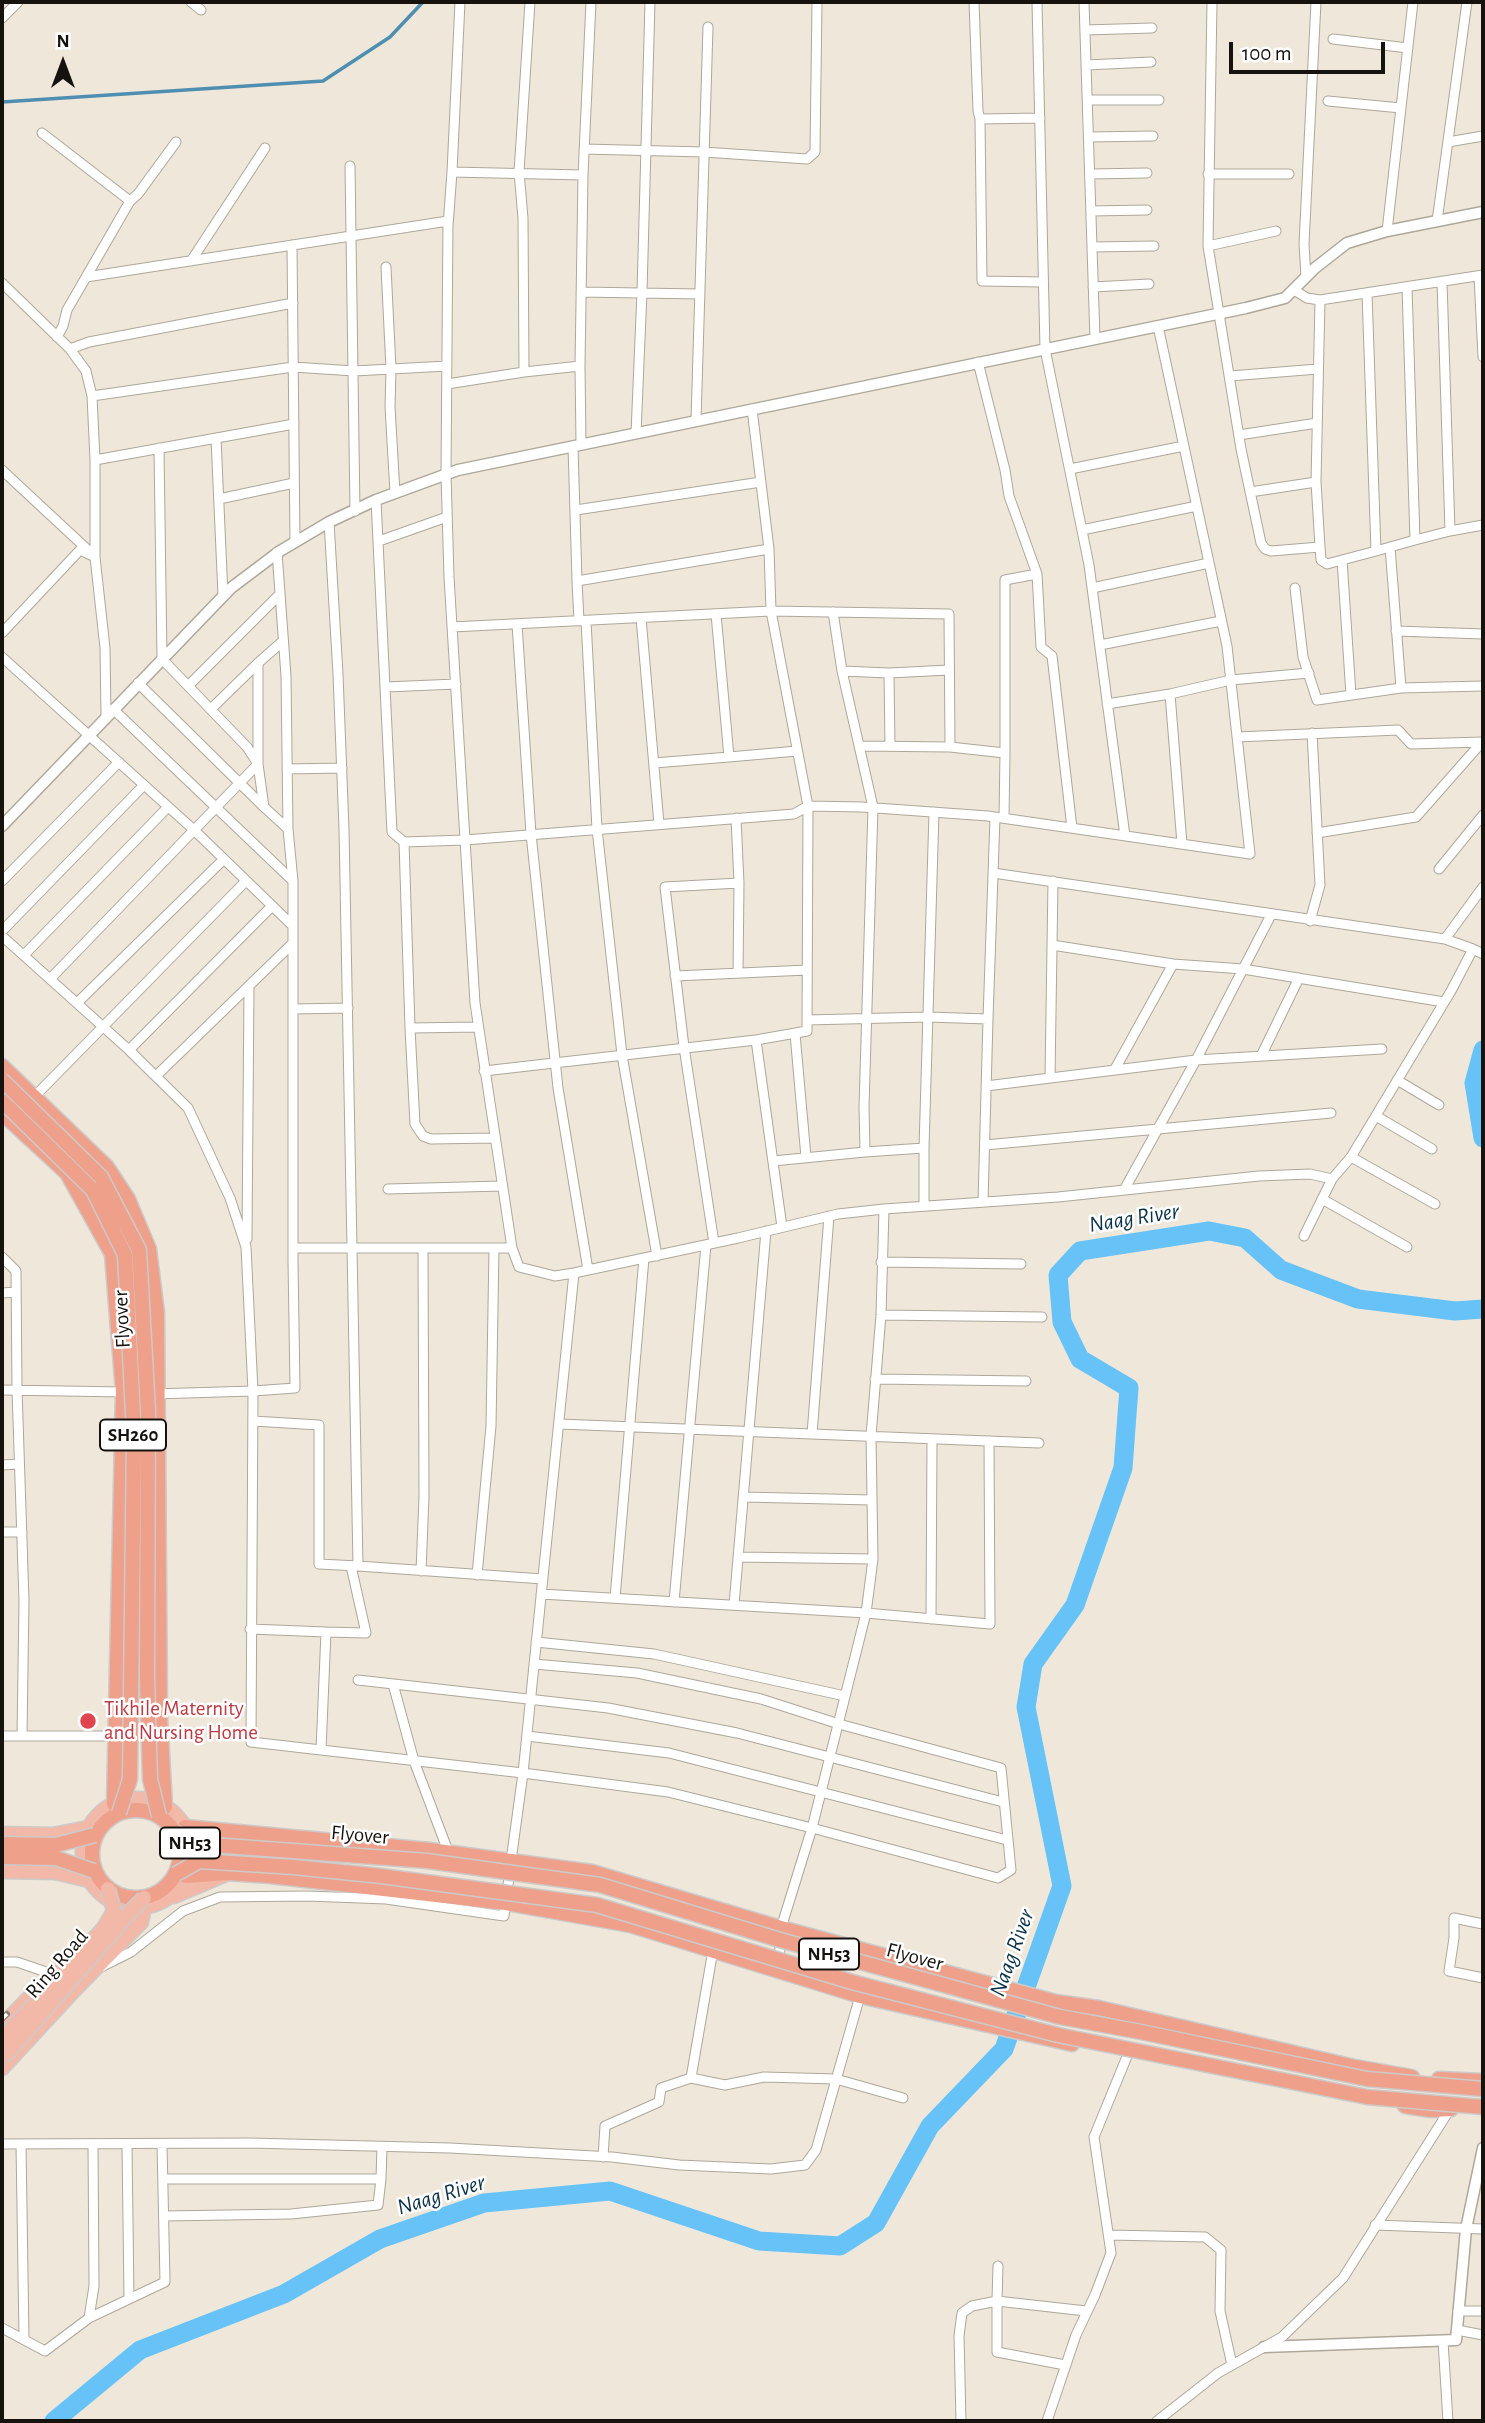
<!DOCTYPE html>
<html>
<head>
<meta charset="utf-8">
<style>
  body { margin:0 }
  #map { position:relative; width:1485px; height:2423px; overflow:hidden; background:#efe8da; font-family:"Alegreya Sans",sans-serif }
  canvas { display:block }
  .frame { position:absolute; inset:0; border:4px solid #16130e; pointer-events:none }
  .north { position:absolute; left:28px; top:28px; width:70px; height:70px; -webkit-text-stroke:5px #fff; paint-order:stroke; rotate:0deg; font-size:19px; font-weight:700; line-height:28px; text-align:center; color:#16130e }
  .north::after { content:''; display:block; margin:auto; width:24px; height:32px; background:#16130e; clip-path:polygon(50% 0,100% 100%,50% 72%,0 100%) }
  .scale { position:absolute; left:1229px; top:42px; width:156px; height:32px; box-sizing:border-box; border:4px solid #16130e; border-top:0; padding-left:9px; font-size:21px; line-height:24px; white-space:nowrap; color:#16130e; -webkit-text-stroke:5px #fff; paint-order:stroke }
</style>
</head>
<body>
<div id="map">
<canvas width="1485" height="2423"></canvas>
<div class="frame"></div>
<div class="north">N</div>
<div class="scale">100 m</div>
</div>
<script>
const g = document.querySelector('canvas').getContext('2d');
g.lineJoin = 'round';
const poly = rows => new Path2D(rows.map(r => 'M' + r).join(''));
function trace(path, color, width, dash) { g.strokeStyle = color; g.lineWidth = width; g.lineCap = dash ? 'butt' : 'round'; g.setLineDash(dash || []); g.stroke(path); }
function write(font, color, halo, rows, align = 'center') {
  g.font = font + ' "Alegreya Sans",sans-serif'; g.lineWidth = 5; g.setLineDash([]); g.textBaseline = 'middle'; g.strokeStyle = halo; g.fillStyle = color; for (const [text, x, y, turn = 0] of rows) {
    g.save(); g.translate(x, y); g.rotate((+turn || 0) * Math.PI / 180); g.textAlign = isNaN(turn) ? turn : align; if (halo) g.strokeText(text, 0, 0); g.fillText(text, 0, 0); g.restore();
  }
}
const stream = poly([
  [2,102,323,81,390,37,423,2]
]);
const river = poly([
  [1483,1050,1474,1083,1483,1138],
  [54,2421,140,2350,284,2294,380,2239,484,2203,610,2191,759,2241,840,2246,876,2223,930,2126,1004,2049,1062,1886,1026,1707,1033,1664,1075,1605,1123,1468,1129,1388,1080,1359,1062,1322,1058,1275,1080,1251,1209,1231,1245,1238,1281,1270,1358,1299,1455,1311,1483,1309]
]);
const minor = poly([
  [191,2,201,10],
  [974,2,978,111,980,119,982,281,1043,282],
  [1037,2,1045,349,1089,565,1125,836],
  [1084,2,1095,339],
  [1212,2,1208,246,1241,449,1261,543,1265,549,1271,551,1320,547,1316,482,1320,300,1483,275],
  [2,18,18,2],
  [1085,30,1152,28],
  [1333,39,1408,48],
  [1086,65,1151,62],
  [1088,100,1159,100],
  [1328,101,1401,108],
  [980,119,1040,118],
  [42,133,130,201],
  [1089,137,1153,136],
  [1448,142,1483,136],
  [584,149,704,152,807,159,815,152,817,2],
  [350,166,355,511],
  [452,172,460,2],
  [1090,174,1147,173],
  [1208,174,1289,174],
  [1091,211,1147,210],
  [1437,221,1467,2],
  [448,226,452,172,583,175],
  [1387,231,1413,2],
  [292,245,295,542],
  [1208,246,1276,231],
  [1092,247,1154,246],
  [191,261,265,148],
  [386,267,391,369,390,407,395,493],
  [1479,276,1483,357],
  [86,277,448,221,446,474,449,577,475,1003,512,1248,352,1248,358,1566,543,1579],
  [1306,277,1304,244,1316,2],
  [2,283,70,349,86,371,92,396,95,460,95,557,105,648,106,716],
  [1093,287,1149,284],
  [1294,290,1307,298,1320,300],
  [581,292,700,294],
  [57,337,63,326,67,310,130,201,138,194,176,142],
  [70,349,89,342,293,303],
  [978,362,1005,470,1009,496,1037,574],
  [580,366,581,444],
  [524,372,580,366,583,175,591,2],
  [1230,376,1318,369],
  [447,384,524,372,523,218,519,172,530,2],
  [92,396,293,367,354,371,447,366],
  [696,420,708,27],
  [636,433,642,292,650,2],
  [1239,435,1317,423],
  [216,438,223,596],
  [573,446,577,581,769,549,752,409],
  [159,448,162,659,247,747,258,764,264,807,288,829],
  [95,460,294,424],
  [1070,469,1184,446],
  [2,470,89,551],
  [1250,492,1316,482],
  [219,499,294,483],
  [376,500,392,832,404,842,465,840,794,814,808,806,862,807,988,816,1250,854,1227,646,1158,326],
  [576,510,761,482],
  [1082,530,1197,506],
  [1450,531,1483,525],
  [1415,540,1450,531,1442,282],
  [379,541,447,517],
  [1320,547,1321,560,1327,564,1376,551,1367,293],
  [1390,547,1401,688],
  [1376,551,1415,540,1407,287],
  [277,552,286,676,288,829,293,881,293,1261,295,1388,253,1391,251,1742,523,1773,574,1273],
  [1342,560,1351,695],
  [577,581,579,621],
  [1092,588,1209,563],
  [1295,588,1303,657,1317,700,1401,688,1483,686],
  [641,618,659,824],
  [586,621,597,829,622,1055,657,1256],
  [517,624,531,834,558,1088,588,1270],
  [452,627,771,611,949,614,950,747,1005,753,1005,580,1037,574,1041,647,1052,656,1072,828],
  [1396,631,1483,634],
  [2,633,80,550,95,557],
  [1100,645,1221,621],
  [2,657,194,830,293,926],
  [842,671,889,673,949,670],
  [889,673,890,746],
  [138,683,264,807],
  [188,686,280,594],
  [386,687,456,684],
  [1170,694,1182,844],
  [1107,704,1170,694,1231,680,1309,673],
  [113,709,293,881],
  [211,709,258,663],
  [1237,737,1398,730,1411,744,1483,742],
  [860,746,950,747],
  [729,757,797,751],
  [654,763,729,757,716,614],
  [287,769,342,768],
  [1004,818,1005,753],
  [1317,833,1416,817,1482,742],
  [404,842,410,1028,415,1124,423,1136,431,1139,494,1138],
  [1439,869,1483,815],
  [993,873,1445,939],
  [2,881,119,762],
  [1310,921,1320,885,1312,733],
  [2,931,144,785],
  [2,936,129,1050,188,1108,230,1198,246,1247,253,1391,153,1394],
  [1052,945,1173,964,1243,969,1444,1002],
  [1473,949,1483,954],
  [24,955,168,807],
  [738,973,739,883],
  [675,976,807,970],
  [50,979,258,764,258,663,283,641],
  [77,1003,224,859],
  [294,1009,348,1008],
  [807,1020,928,1017,988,1019,995,817],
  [410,1028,478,1027],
  [795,1034,806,1157],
  [756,1040,807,1031,808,806,771,611,769,549],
  [129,1050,272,906],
  [1261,1056,1299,978],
  [1115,1069,1173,964],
  [484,1071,756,1040,782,1227],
  [156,1076,293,943],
  [1050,1078,1053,881],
  [1397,1080,1439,1105],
  [986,1086,1196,1060,1382,1049],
  [35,1096,246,881],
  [1376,1116,1432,1149],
  [985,1145,1331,1113],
  [865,1152,924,1148,934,812],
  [1351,1157,1435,1204],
  [773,1161,865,1152,864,1107,873,807,842,671,833,612],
  [388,1189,502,1186],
  [1124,1190,1196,1060,1271,915],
  [1322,1199,1407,1247],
  [983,1202,988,1019],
  [924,1206,924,1148],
  [1304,1236,1332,1179],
  [247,1239,249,986],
  [714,1243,684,1047,665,887,739,883,736,818],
  [293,1248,352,1248,344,829,338,674,329,522],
  [512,1248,519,1267,555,1276,574,1273,738,1238,838,1214,884,1209,1058,1197,1259,1176,1310,1174,1332,1179,1351,1157,1451,991,1473,949,1445,939,1483,887],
  [2,1257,16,1271,17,1389,24,1601,22,1736],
  [881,1262,1021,1264],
  [2,1293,16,1292],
  [881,1315,1042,1317],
  [875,1379,1026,1381],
  [2,1390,125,1392],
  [253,1421,319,1425,319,1564,358,1566],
  [559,1424,1039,1443],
  [812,1434,829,1216],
  [2,1465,19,1464],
  [744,1497,872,1500],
  [2,1532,22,1532],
  [739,1557,873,1559],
  [421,1571,424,1496,423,1248],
  [477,1575,491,1426,494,1248],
  [541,1594,866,1613,873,1559,871,1436,881,1315,884,1209],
  [615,1598,644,1258],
  [674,1602,706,1245],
  [734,1605,766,1231],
  [931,1619,932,1439],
  [250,1629,326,1632,321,1750],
  [326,1632,366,1633,351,1566],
  [536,1642,654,1654,845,1696],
  [358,1680,608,1708,737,1733,1003,1802],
  [393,1684,414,1761,448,1851,451,1851],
  [2,1736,116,1736],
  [527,1736,669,1753,1007,1840],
  [507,1860,511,1861,523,1773,668,1792,812,1828,998,1878,1011,1870,1001,1768,839,1724,761,1699,637,1673,534,1664],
  [1483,1924,1454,1918,1454,1938,1449,1971,1483,1978],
  [2,1962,17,1962,52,1974],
  [779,1965,781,1928,812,1828,866,1613,990,1624,989,1441],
  [101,1967,131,1952,183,1911,220,1897,307,1896,386,1899,504,1916,510,1869],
  [691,2078,725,2085,764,2077,836,2079,903,2098],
  [2,2144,250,2143,450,2148,612,2157,679,2165,771,2169,805,2165,816,2150,860,1996],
  [21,2144,24,2338],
  [127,2144,129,2299],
  [603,2157,605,2126,659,2102,661,2088,691,2078,713,1950],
  [163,2179,381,2179,382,2147],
  [164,2216,291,2214,378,2205,381,2179],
  [1375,2225,1483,2229],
  [1109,2235,1205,2237,1221,2250,1220,2311,1232,2365],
  [1458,2311,1483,2311],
  [89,2318,165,2282,162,2144],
  [2,2328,45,2351,89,2318,94,2286,93,2145],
  [1457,2330,1483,2335],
  [1443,2341,1448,2421],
  [1065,2365,997,2352,997,2301,1086,2311],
  [961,2421,959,2336,962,2313,972,2306,997,2301,998,2266],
  [1047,2421,1076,2335,1095,2295,1111,2253,1094,2137,1128,2054],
  [1157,2421,1218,2373,1282,2337,1343,2278,1450,2109]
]);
const tertiary = poly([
  [2,826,231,588,280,551,329,522,376,500,458,470,1246,308,1285,298,1315,268,1347,243,1387,231,1483,212],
  [1264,2347,1456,2340,1466,2229,1483,2148]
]);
const primary = poly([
  '83 1853a54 54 0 1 1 108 0a54 54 0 1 1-108 0Z',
  [2,1834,53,1835,88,1828],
  [2,1871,55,1872,89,1880],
  [174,1896,226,1874],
  [2,2026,72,1954],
  [2,2068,75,1989,141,1922,144,1907]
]);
const trunk = poly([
  [2,1066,107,1167,128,1199,149,1249,157,1313,160,1717,165,1807],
  [2,1113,67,1173,112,1254,123,1392,114,1804],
  '92 1854a44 44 0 1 1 88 0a44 44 0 1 1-88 0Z',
  [185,1827,430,1850,592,1872,781,1928,1056,2002,1099,2008,1355,2067,1412,2077],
  [186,1876,227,1873,270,1876,506,1903,630,1925,860,1996,1072,2044],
  [1439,2079,1483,2081],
  [1405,2106,1431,2110,1451,2109]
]);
const rail = poly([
  [2,2019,7,2014]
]);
const primaryBridge = poly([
  [2,2040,104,1928,114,1911,108,1889],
  [2,2057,10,2050,128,1914,144,1898]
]);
const trunkBridge = poly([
  [2,1080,101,1177,139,1250,148,1411,147,1678,150,1779,159,1816],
  [2,1101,93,1190,125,1255,134,1435,130,1779,119,1813],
  [175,1832,199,1844,427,1861,600,1885,780,1940,1060,2017,1141,2032,1367,2079,1483,2089],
  [2,1844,56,1845,95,1835],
  [2,1857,56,1858,94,1871],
  [176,1874,199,1861,294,1867,381,1876,597,1905,852,1982,1058,2035,1367,2097,1483,2107]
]);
const markers = [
  [88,1721,9,"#e0444e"]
];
const shields = [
  [133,1435,66],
  [190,1843,60],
  [829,1954,60]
];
const shieldNames = [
  ["SH260",133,1435],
  ["NH53",190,1843],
  ["NH53",829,1954]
];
const streetNames = [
  ["Flyover",122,1319,-93],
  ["Flyover",360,1835,5],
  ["Flyover",915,1957,15],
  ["Ring Road",57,1964,-49]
];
const healthNames = [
  ["Tikhile Maternity",104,1709],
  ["and Nursing Home",104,1733]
];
const waterNames = [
  ["Naag River",1134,1218,-9],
  ["Naag River",1012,1953,-70],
  ["Naag River",441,2195,-17]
];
trace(stream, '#4e8eb1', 3.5);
trace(river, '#66c2f7', 19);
trace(minor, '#aea79a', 11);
trace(tertiary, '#aea79a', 13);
trace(primary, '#cccbca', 17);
trace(trunk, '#cccbca', 17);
trace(minor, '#fff', 9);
trace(tertiary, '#fff', 10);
trace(primary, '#f2b8a8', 14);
trace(trunk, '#eea08b', 14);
trace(rail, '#89847a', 6);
trace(rail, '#fff', 3.5, [10]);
trace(primaryBridge, '#cccbca', 17, []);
trace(trunkBridge, '#cccbca', 17, []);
trace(primaryBridge, '#f2b8a8', 14);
trace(trunkBridge, '#eea08b', 14);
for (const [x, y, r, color] of markers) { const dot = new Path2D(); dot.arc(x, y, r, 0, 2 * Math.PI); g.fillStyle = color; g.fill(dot); trace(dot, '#fff', 2.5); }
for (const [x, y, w] of shields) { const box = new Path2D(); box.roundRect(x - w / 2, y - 15.5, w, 31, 5); g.fillStyle = '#fff'; g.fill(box); trace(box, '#16130e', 2); }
write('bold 19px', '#16130e', null, shieldNames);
write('21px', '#16130e', '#fff', streetNames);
write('21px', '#be3a42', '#fff', healthNames, 'left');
write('italic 23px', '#0a3349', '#fff', waterNames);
</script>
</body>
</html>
